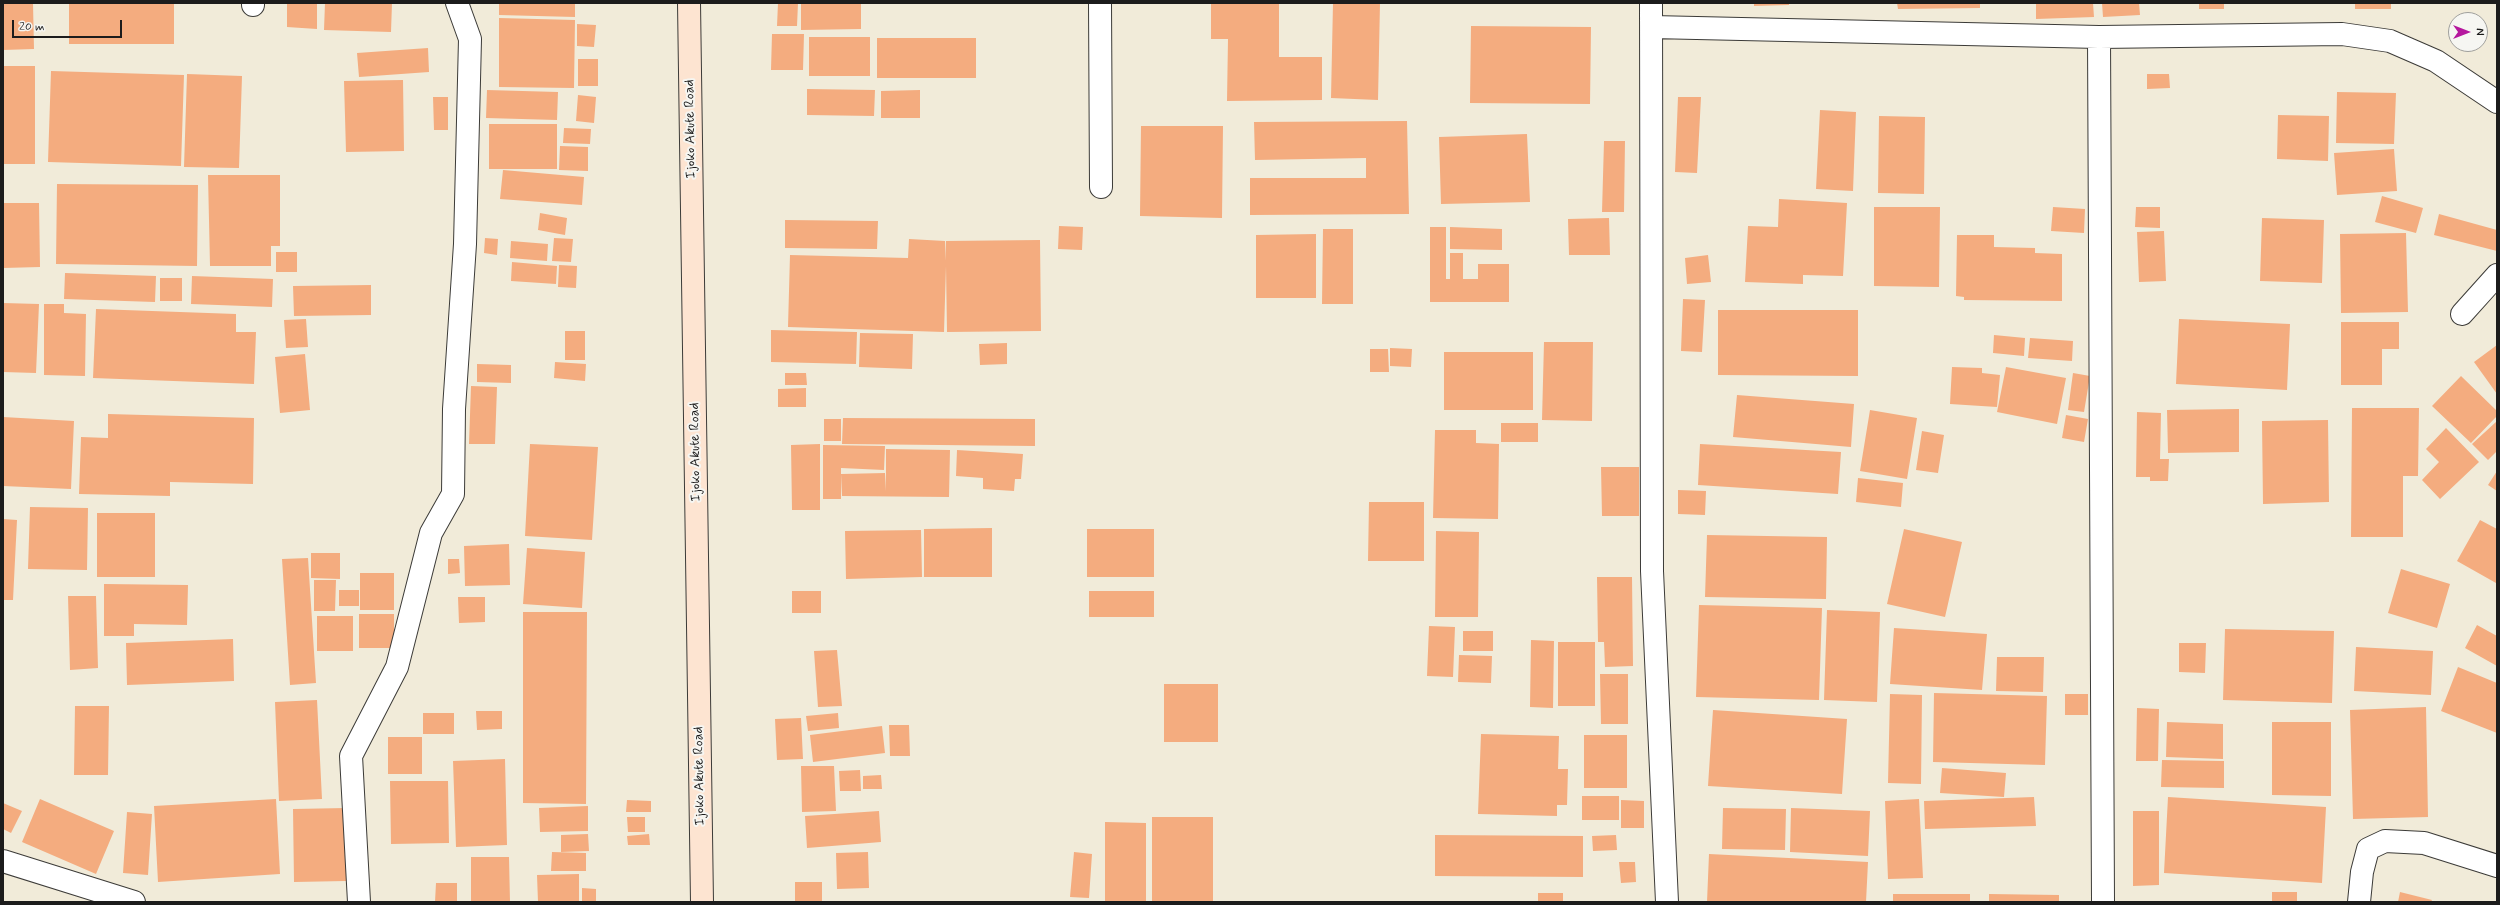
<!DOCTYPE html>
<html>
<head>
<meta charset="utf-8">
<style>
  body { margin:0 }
  #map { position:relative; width:2500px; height:905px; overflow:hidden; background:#f1ebd9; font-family:Mynerve,sans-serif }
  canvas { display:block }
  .frame { position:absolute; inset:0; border:4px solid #1c1c1c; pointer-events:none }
  .north { position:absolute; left:2448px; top:12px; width:40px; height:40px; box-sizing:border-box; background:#f6f6f2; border:1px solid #9f9f9c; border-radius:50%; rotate:90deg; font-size:11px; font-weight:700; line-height:16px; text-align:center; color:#1c1c1c }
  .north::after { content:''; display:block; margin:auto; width:14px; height:18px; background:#b5179e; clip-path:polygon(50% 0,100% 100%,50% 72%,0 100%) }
  .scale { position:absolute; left:12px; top:20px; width:110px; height:18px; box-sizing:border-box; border:2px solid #1c1c1c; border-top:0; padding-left:5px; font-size:12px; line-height:14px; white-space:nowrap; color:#1c1c1c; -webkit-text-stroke:3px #f6f6f2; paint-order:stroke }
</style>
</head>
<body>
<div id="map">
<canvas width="2500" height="905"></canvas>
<div class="frame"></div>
<div class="north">N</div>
<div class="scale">20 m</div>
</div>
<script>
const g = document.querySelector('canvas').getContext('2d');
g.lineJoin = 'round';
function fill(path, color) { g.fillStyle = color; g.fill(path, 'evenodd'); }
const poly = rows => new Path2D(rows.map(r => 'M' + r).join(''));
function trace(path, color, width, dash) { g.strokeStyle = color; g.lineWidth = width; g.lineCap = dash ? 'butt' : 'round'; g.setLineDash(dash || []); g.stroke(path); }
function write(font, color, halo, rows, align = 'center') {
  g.font = font + ' Mynerve,sans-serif'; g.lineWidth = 4; g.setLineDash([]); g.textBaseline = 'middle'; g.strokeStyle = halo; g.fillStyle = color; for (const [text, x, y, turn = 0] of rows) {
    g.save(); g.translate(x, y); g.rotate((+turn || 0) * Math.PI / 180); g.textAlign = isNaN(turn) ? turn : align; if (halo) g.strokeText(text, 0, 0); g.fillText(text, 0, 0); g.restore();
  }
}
const building = poly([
  [3,3,33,3,34,49,3,50],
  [69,3,174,3,174,44,69,44],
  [287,3,317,3,317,29,287,27],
  [325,3,392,3,391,32,324,30],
  [499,3,575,3,575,17,499,15],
  [778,3,798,3,797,26,777,26],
  [801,3,861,3,861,29,801,30],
  [1211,3,1279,3,1279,57,1322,57,1322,100,1227,101,1228,39,1211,39],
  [1333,3,1380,3,1378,100,1331,98],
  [1754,3,1789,3,1789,5,1754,6],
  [1897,3,1980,3,1980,8,1898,9],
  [2036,3,2093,3,2094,17,2036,19],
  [2102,3,2139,3,2140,15,2103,17],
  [2199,3,2224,3,2224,9,2199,9],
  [2355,3,2391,3,2391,9,2355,9],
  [499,18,575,20,574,88,499,87],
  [577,24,596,25,594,47,577,46],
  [1471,26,1591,27,1590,104,1470,103],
  [772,34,804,34,803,70,771,70],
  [809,37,870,37,870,76,809,76],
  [877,38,976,38,976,78,877,78],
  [428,48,429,72,359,77,357,53],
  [578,59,598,59,598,86,578,86],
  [3,66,35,66,35,164,3,164],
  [51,71,184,75,181,166,48,162],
  [187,74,242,76,239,168,184,167],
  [2147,74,2169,74,2170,88,2147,89],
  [403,80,404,151,346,152,344,81],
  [807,89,875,90,874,116,807,115],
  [487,90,558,92,557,120,486,118],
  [920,90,920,118,881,118,881,91],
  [2337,92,2396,93,2394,144,2336,143],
  [578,95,596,97,594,123,576,121],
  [433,97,448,97,448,130,434,130],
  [1678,97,1701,97,1697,173,1675,172],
  [1820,110,1856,112,1853,191,1816,189],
  [2278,115,2329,116,2328,161,2277,159],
  [1879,116,1925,117,1924,194,1878,193],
  [1407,121,1409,214,1250,215,1250,178,1366,178,1366,158,1255,160,1254,122],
  [489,124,557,124,557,169,489,169],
  [1141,126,1223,126,1222,218,1140,216],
  [564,128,591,129,590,144,563,143],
  [1527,134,1530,202,1441,204,1439,137],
  [1604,141,1625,141,1624,212,1602,212],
  [560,146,588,147,588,171,559,170],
  [2394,149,2397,191,2337,195,2334,153],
  [503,170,584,177,582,205,500,199],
  [208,175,280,175,280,246,271,246,271,266,210,266],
  [57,184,198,185,197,266,56,264],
  [2382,196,2423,208,2416,233,2375,222],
  [1779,199,1847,203,1843,276,1803,275,1803,284,1745,282,1748,226,1778,227],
  [3,203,39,203,40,267,3,268],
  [1874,207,1940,207,1939,287,1874,286],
  [2053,207,2085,209,2084,233,2051,231],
  [2136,207,2160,207,2160,228,2135,227],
  [540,213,567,218,565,235,538,230],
  [2439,214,2497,230,2497,251,2434,235],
  [1609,218,1610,255,1569,255,1568,219],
  [2262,218,2324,220,2322,283,2260,281],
  [785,220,878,221,877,249,785,248],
  [1059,226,1083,227,1082,250,1058,249],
  [1430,227,1446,227,1446,279,1450,279,1450,253,1463,253,1463,279,1478,279,1478,264,1509,264,1509,302,1430,302],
  [1450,227,1502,229,1502,250,1450,249],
  [1323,229,1353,229,1353,304,1322,304],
  [2164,231,2166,281,2139,282,2137,232],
  [2406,233,2408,312,2341,313,2340,234],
  [1316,234,1316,298,1256,298,1256,235],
  [1957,235,1994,235,1994,247,2035,248,2035,253,2062,254,2062,301,1964,300,1964,297,1956,296],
  [485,238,498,239,497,255,484,253],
  [554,238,573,239,571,262,552,261],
  [909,239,945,241,946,261,946,241,1040,240,1041,331,947,332,946,266,944,332,788,327,790,255,908,258],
  [511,241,548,244,547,261,510,258],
  [276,252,297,252,297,272,276,272],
  [1708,255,1711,282,1687,284,1685,258],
  [512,262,557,266,556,284,511,281],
  [559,265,577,266,576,288,558,287],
  [65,273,156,276,155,302,64,299],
  [192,276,273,279,272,307,191,304],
  [160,278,182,278,182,301,160,301],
  [371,285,371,315,294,316,293,286],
  [1683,299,1705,300,1702,352,1681,351],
  [3,303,39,304,36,373,3,372],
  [44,304,64,304,64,313,86,314,85,376,44,375],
  [96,309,236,314,236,332,256,332,254,384,93,378],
  [1718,310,1858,310,1858,376,1718,375],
  [306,319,308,347,286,348,284,320],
  [2179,319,2290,324,2287,390,2176,384],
  [2341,322,2399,322,2399,349,2382,349,2382,385,2341,385],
  [771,330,857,332,856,364,771,362],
  [565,331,585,331,585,360,565,360],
  [860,333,913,334,912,369,859,367],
  [1994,335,2025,338,2024,356,1993,353],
  [2030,338,2073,341,2072,361,2028,358],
  [1544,342,1593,342,1592,421,1542,420],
  [1007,343,1007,364,980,365,979,344],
  [2497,345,2497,394,2474,362],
  [1390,348,1412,349,1411,367,1390,366],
  [1370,349,1388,349,1389,372,1370,372],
  [1444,352,1533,352,1533,410,1444,410],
  [305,354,310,410,280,413,275,357],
  [555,362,586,364,585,381,554,378],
  [477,364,511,365,511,383,477,382],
  [1952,367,1982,368,1982,373,2000,375,1997,407,1950,404],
  [2006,367,2066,378,2057,424,1997,412],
  [785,373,806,373,807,385,785,385],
  [2073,373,2090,376,2084,412,2068,410],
  [2461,376,2497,411,2497,416,2471,443,2432,406],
  [471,386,497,387,495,444,469,444],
  [806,388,806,407,778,407,778,389],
  [1737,395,1854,404,1851,447,1733,437],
  [2352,408,2419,408,2418,476,2403,476,2403,537,2351,537],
  [2239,409,2239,452,2168,453,2167,410],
  [1870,410,1917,418,1907,479,1860,471],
  [2137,412,2161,413,2160,459,2169,459,2168,481,2150,481,2150,477,2136,477],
  [108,414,254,418,253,484,170,482,170,496,79,494,81,437,108,438],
  [2066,415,2088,419,2084,442,2062,438],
  [3,417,74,421,71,489,3,486],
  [843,418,1035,419,1035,446,842,444],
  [824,419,841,419,841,441,824,441],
  [2328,420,2329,502,2263,504,2262,421],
  [2497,421,2497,451,2488,460,2472,444],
  [1501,423,1538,423,1538,442,1501,442],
  [2446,428,2479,462,2440,499,2422,480,2439,462,2426,449],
  [1435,430,1476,430,1476,443,1499,444,1498,519,1433,518],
  [1922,431,1944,435,1938,473,1916,470],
  [530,444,598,447,592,540,525,536],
  [820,444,820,510,792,510,791,445],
  [1700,444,1841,452,1838,494,1698,485],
  [823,445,885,446,884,470,841,468,841,499,823,499],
  [886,449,950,450,949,497,842,496,841,474,885,473,886,491],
  [957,450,1023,454,1021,479,1015,479,1014,491,983,489,983,478,956,476],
  [1601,467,1639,467,1639,516,1602,516],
  [2497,471,2497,491,2488,485],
  [1858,478,1903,483,1901,507,1856,502],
  [1678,490,1706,491,1705,515,1678,514],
  [1369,502,1424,502,1424,561,1368,561],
  [30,507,88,508,87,570,28,569],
  [97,513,155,513,155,577,97,577],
  [3,519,17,520,13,600,3,600],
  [2480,520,2497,529,2496,583,2457,561],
  [992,528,992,577,924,577,924,529],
  [1087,529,1154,529,1154,577,1087,577],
  [1904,529,1962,542,1945,617,1887,604],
  [921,530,922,577,846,579,845,531],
  [1436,531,1479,532,1478,617,1435,617],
  [1707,535,1827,537,1826,599,1705,597],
  [509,544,510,585,465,586,464,546],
  [527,548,585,552,582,608,523,604],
  [311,553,340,553,340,579,311,578],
  [308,558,316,683,290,685,282,559],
  [448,559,459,559,460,573,448,574],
  [2401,569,2450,584,2437,628,2388,613],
  [360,573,394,573,394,610,360,610],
  [1597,577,1632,577,1633,666,1605,667,1604,642,1598,642],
  [314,580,336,580,335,611,314,611],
  [104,584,188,585,187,625,134,624,134,636,104,636],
  [339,590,359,590,359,606,339,606],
  [792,591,821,591,821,613,792,613],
  [1089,591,1154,591,1154,617,1089,617],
  [68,596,96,596,98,668,70,670],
  [458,597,485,597,485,622,459,623],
  [1699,605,1822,608,1819,700,1696,697],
  [1827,610,1880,612,1877,702,1824,700],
  [523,612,587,612,586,804,523,803],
  [359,614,394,614,394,648,359,648],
  [317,616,353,616,353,651,317,651],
  [2477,625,2497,636,2497,666,2465,648],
  [1429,626,1455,627,1453,677,1427,676],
  [1894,628,1987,634,1982,690,1890,684],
  [2225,629,2334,631,2332,703,2223,700],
  [1463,631,1493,631,1493,651,1463,651],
  [233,639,234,681,127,685,126,643],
  [1531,640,1554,641,1553,708,1530,707],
  [1558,642,1595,642,1595,706,1558,706],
  [2179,643,2206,643,2205,673,2179,672],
  [2356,647,2433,651,2431,695,2354,691],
  [837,650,842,706,818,707,814,651],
  [1459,655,1492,656,1491,683,1458,682],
  [1997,657,2044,657,2043,692,1996,691],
  [2458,667,2497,683,2497,733,2441,711],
  [1600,674,1628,674,1628,724,1601,724],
  [1164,684,1218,684,1218,742,1164,742],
  [1934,693,2047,696,2045,765,1933,762],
  [1890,694,1922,695,1921,784,1888,783],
  [2065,694,2088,694,2088,715,2065,715],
  [317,700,322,799,279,801,275,702],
  [75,706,109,706,108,775,74,775],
  [2426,707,2428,817,2353,819,2350,710],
  [2137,708,2159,709,2158,761,2136,761],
  [1713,710,1847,719,1842,794,1708,786],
  [476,711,502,711,502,729,477,730],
  [423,713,454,713,454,734,423,734],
  [838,713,839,728,808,731,806,716],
  [801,718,803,759,777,760,775,719],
  [2167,722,2223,724,2223,759,2166,757],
  [2272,722,2331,722,2331,796,2272,795],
  [889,725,909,725,910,756,890,756],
  [882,726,885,753,813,762,810,735],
  [1481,734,1559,736,1558,769,1568,769,1567,805,1557,805,1557,816,1478,814],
  [1584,735,1627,735,1627,788,1584,788],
  [388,737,422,737,422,774,388,774],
  [505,759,507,845,456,847,453,761],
  [2162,760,2224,761,2224,788,2161,787],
  [801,766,834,766,836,811,802,812],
  [1942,768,2006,773,2004,797,1940,793],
  [860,770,861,791,840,791,839,771],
  [881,775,882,789,863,789,863,776],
  [390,781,448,781,449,843,391,844],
  [1582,796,1619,796,1619,820,1582,820],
  [2034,797,2036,826,1925,829,1924,801],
  [2168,797,2326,807,2322,883,2164,873],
  [40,799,114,831,96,874,22,842],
  [276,799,280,874,158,882,154,806],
  [1919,799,1923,878,1888,879,1885,801],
  [627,800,651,801,651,812,626,812],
  [1621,800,1644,801,1644,828,1621,828],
  [3,803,22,811,11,833,3,829],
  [588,806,588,831,540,832,539,808],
  [346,808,346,881,294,882,293,809],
  [1723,808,1786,809,1785,850,1722,849],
  [1791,808,1870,811,1868,856,1790,852],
  [879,811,881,842,807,848,805,816],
  [2133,811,2159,811,2159,885,2133,886],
  [127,812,152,814,148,875,123,873],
  [627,817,645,817,645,832,628,832],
  [1152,817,1213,817,1213,902,1152,902],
  [1105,822,1146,823,1146,902,1105,902],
  [588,834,589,851,561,852,561,835],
  [649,834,650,845,628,845,627,836],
  [1435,835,1583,836,1583,877,1435,876],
  [1616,835,1617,850,1593,851,1592,836],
  [552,852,586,853,586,871,551,871],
  [868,852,869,888,837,889,836,853],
  [1074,852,1092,854,1089,898,1070,897],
  [1709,854,1868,862,1866,902,1707,902],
  [471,857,509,857,510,902,471,902],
  [1619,862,1635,862,1636,882,1621,883],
  [579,874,579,902,538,902,537,875],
  [795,882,822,882,822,902,795,902],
  [436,883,457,883,457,902,435,902],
  [582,888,596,889,596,902,582,902],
  [2272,892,2297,892,2297,902,2272,902],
  [2400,892,2432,900,2431,902,2398,902],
  [1538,893,1563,893,1563,902,1538,902],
  [1893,894,1970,894,1970,902,1893,902],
  [1989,894,2059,895,2059,902,1989,902]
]);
const street = poly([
  [253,3,253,5],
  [1100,3,1101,187],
  [1651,3,1652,571,1667,902],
  [1652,27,2099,37,2342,34,2390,41,2436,61,2497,102],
  [2099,37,2103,902],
  [2462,314,2497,275],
  [3,861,134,902],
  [359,902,351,756,397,667,431,533,453,494,454,409,465,244,470,39,457,3],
  [2359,902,2362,872,2368,849,2385,841,2424,843,2497,866]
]);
const secondary = poly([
  [689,3,702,902]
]);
const streetNames = [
  ["Ijoko Akute Road",691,129,-91],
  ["Ijoko Akute Road",696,452,-91],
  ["Ijoko Akute Road",700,776,-91]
];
fill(building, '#f4ac7f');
trace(street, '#3c3b38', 24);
trace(secondary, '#3c3b38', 24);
trace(street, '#fff', 22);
trace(secondary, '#fde4d1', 22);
write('14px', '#1c1c1c', '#f6f6f2', streetNames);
</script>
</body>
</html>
